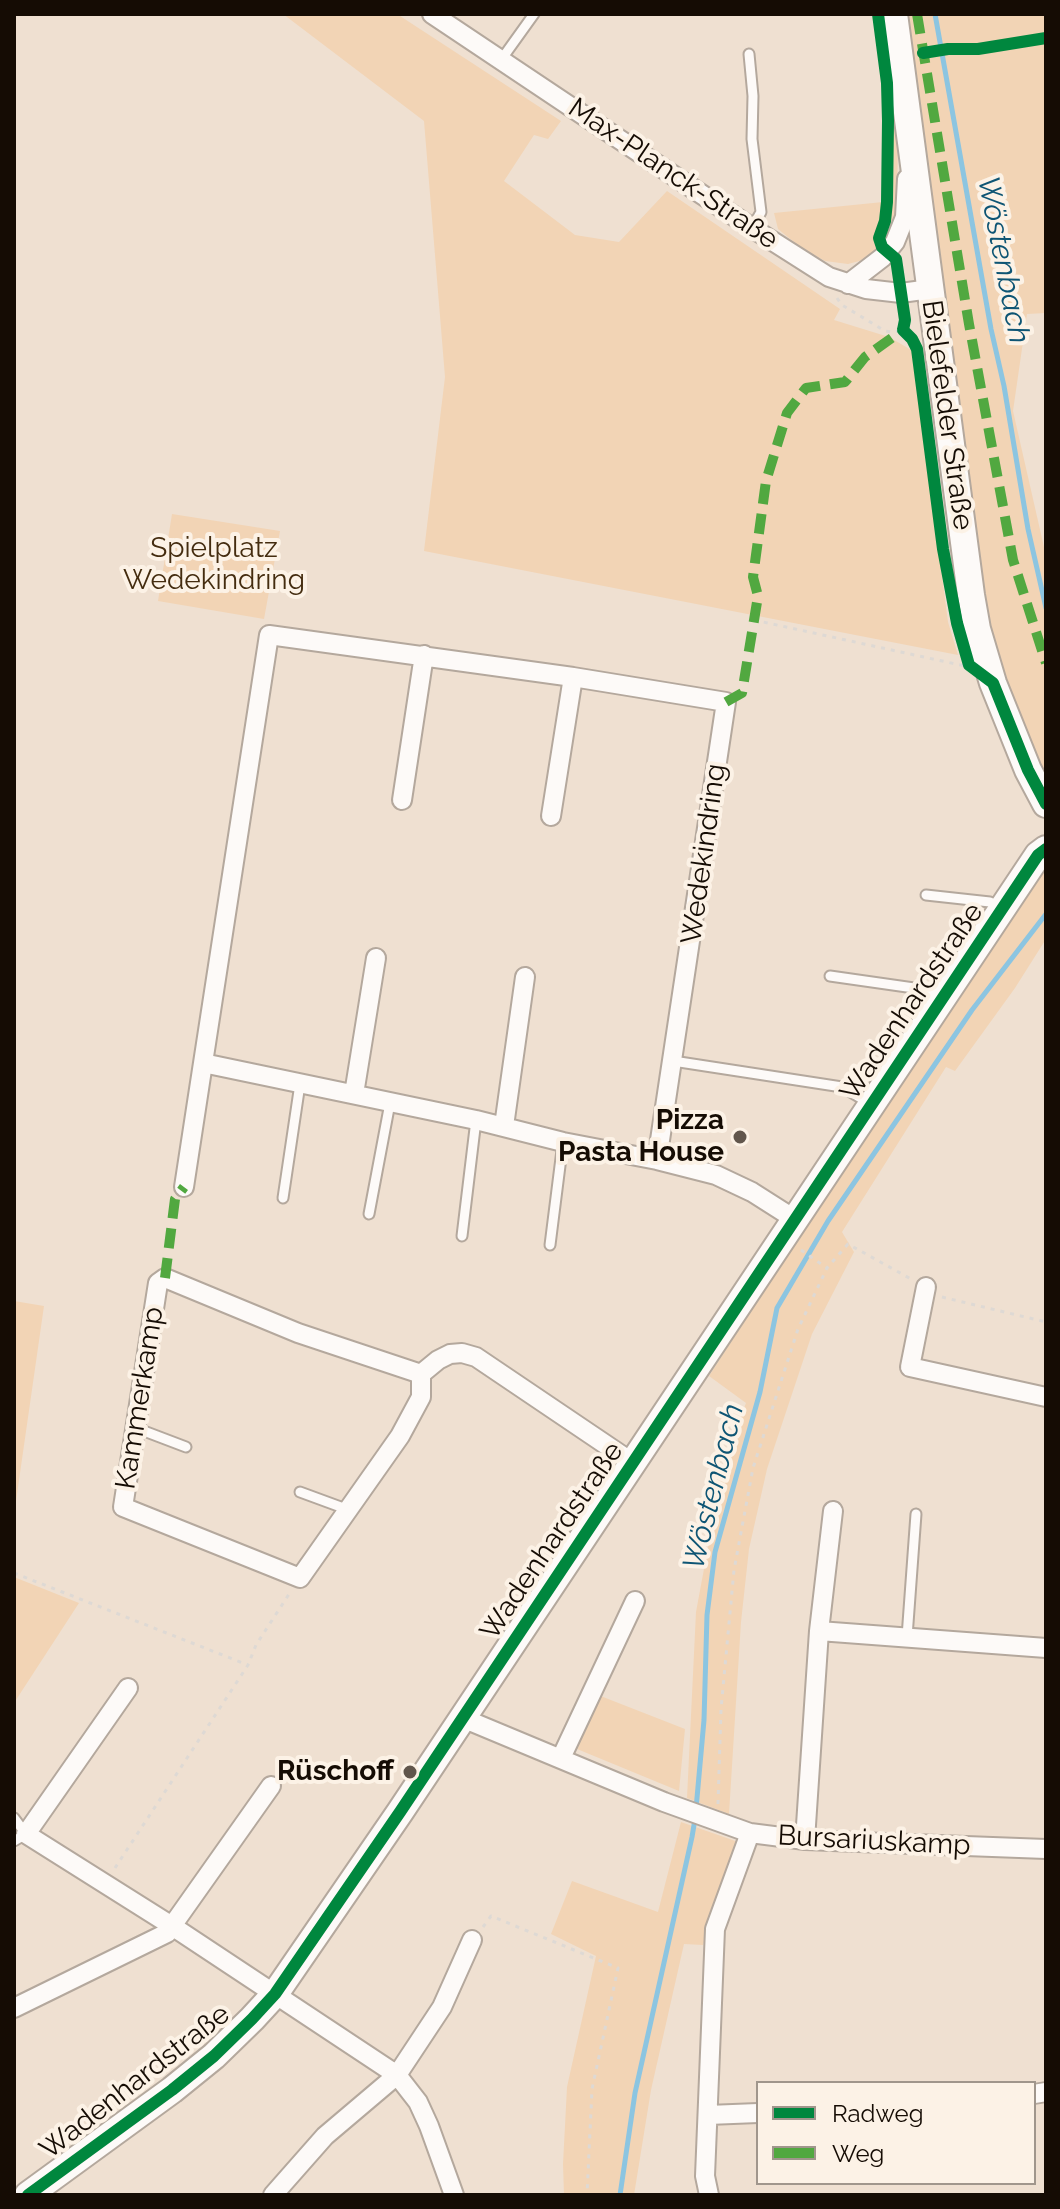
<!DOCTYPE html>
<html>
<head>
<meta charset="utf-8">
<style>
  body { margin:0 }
  #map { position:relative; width:1060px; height:2209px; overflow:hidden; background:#efe0d1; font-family:Raleway,sans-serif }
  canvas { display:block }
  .frame { position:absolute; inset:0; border:16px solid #150c04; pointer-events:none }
  .legend { position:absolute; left:756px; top:2081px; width:280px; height:104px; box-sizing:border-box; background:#fcf2e6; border:2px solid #a0968c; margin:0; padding:10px 14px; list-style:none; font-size:24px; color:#150c04 }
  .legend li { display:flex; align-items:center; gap:16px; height:40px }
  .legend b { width:40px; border:2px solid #a0968c }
</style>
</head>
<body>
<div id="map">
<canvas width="1060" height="2209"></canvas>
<div class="frame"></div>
<ul class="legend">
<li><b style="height:10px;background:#00873e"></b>Radweg</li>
<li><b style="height:10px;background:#51a840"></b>Weg</li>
</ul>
</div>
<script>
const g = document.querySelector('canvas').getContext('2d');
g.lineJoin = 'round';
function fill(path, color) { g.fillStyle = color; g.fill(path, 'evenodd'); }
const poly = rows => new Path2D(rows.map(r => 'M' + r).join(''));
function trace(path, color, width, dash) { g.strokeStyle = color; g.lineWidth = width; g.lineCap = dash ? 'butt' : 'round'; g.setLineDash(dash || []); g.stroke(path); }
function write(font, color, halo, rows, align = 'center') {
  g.font = font + ' Raleway,sans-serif'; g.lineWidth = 8; g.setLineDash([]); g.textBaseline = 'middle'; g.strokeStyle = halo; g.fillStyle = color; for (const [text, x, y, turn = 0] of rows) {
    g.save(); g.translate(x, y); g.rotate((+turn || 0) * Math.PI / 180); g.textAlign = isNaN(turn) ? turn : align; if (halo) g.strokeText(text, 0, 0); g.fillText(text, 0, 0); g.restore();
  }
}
const green = poly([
  [283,14,397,14,561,121,548,139,534,135,504,181,575,235,619,242,667,191,840,309,834,320,889,337,913,351,948,622,958,655,424,551,445,377,424,121],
  [882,14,898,130,897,211,890,240,867,259,848,264,825,261,800,247,778,229,774,213,883,202,892,178,890,99],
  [907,14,1046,14,1046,313,1027,314,1013,411,1046,556,1046,778,1020,723,1007,683,988,616,970,511],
  [172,514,280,531,264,619,158,601],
  [1046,868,1046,939,1015,988,955,1071,946,1067,842,1232,854,1252,812,1334,767,1469,749,1549,741,1622,729,1814,687,1798,696,1612,724,1461,746,1403,709,1376,1021,893],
  [14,1301,44,1306,14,1515],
  [14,1577,79,1603,14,1703],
  [598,1695,685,1729,679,1791,577,1749],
  [681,1822,741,1843,703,1945,684,1944,651,2090,634,2195,564,2195,563,2164,567,2087,596,1956,551,1934,572,1881,658,1912]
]);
const stream = poly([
  [935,14,991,329,1004,386,1028,529,1046,608],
  [696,1809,704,1720,707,1615,715,1552,760,1392,777,1308,828,1221,972,1010,1046,914],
  [620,2195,635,2093,692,1837,695,1819]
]);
const path = poly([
  [837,298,842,305,885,331,893,332,903,330],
  [754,620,965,666],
  [801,1250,827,1268],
  [942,1297,1046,1322],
  [14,1573,248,1665],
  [718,1804,721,1709,734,1570,753,1468,798,1329,827,1268,848,1244,911,1279],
  [115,1868,248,1665,256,1645,291,1591],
  [483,1927,491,1916,618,1968,592,2089,587,2195]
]);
const lane = poly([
  [749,54,753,96,752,139,761,212,752,228],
  [501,60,534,14],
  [926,895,990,902,1000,907],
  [830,976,928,990,940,997],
  [673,1061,842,1087,869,1103],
  [283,1198,300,1084],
  [369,1214,390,1103],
  [462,1236,476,1120],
  [550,1245,563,1142],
  [136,1428,186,1447],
  [300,1492,349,1510],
  [907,1637,916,1514],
  [14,1818,26,1834,14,1841]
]);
const street = poly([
  [432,14,752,228,829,277,866,289,901,293,930,289],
  [848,284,883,257,895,242,905,217,907,179],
  [402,800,424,655],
  [551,816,573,677],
  [354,1094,376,958],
  [504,1126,525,977],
  [657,1160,726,702,573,677,269,635,203,1063,476,1120,563,1142,657,1160,716,1175,752,1192,796,1220],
  [184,1187,203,1063],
  [926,1287,910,1367,1046,1397],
  [421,1374,298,1333,165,1278,158,1283,123,1507,300,1578,400,1436,421,1397,421,1374,438,1360,450,1354,462,1353,476,1357,633,1463],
  [819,1631,1046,1648],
  [128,1688,26,1834,172,1926,397,2075,418,2102,429,2126,454,2195],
  [464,1716,472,1722,664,1802,750,1833],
  [561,1758,635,1601],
  [805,1840,819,1631,833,1511],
  [14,2008,167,1933,271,1786],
  [1034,2094,1046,2092],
  [708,2115,758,2113],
  [273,2195,325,2136,397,2075,442,2007,472,1940],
  [709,2195,705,2176,715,1929,750,1833,805,1840,1046,1849]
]);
const secondary = poly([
  [894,14,971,595,977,629,993,683,1028,770,1046,804],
  [28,2195,172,2090,214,2056,252,2019,275,1994,400,1812,1038,855,1046,849]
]);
const quiet = poly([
  [917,14,969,324,1013,560,1046,663],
  [726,702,742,693,758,596,753,577,766,481,787,413,806,388,845,382,865,357,903,330],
  [165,1278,175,1199,184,1187]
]);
const cycleway = poly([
  [878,14,887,83,888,121,887,202,885,221,879,238,882,247,896,259,905,320,903,330,912,339,917,349,943,549,957,623,969,665,993,683,1028,770,1046,804],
  [923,53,948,49,978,49,1046,38],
  [28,2195,172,2090,214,2056,252,2019,275,1994,400,1812,1038,855,1046,849]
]);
const markers = [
  [740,1137,8,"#61564c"],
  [410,1772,8,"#61564c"]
];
const streetNames = [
  ["Max-Planck-Straße",673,174,34],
  ["Bielefelder Straße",947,415,82],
  ["Wedekindring",704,854,-82],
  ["Wadenhardstraße",912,1002,-56],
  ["Kammerkamp",140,1398,-81],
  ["Wadenhardstraße",552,1541,-56],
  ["Bursariuskamp",874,1841,3],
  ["Wadenhardstraße",135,2082,-38]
];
const parkNames = [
  ["Spielplatz",214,549],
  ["Wedekindring",214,581]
];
const poiNames = [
  ["Pizza",724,1121],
  ["Pasta House",724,1153],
  ["Rüschoff",394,1772]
];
const waterNames = [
  ["Wöstenbach",1003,260,79],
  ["Wöstenbach",714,1487,-76]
];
fill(green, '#f2d4b5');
trace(stream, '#8cc5e1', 5);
trace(lane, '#b4a89d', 13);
trace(street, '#b4a89d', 22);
trace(secondary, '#b4a89d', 30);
trace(path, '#ded9d4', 3, [4, 6]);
trace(lane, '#fdfaf8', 9);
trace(street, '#fdfaf8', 18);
trace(secondary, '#fdfaf8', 26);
trace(quiet, '#51a840', 10, [20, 10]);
trace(cycleway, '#00873e', 12);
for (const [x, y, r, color] of markers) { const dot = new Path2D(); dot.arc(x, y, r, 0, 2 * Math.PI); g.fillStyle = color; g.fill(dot); trace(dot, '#fcf2e6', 3); }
write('28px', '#150c04', '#fcf2e6', streetNames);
write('28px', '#442c0f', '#fcf2e6', parkNames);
write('bold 28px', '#150c04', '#fcf2e6', poiNames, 'right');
write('italic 30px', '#0e5574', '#fcf2e6', waterNames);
</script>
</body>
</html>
